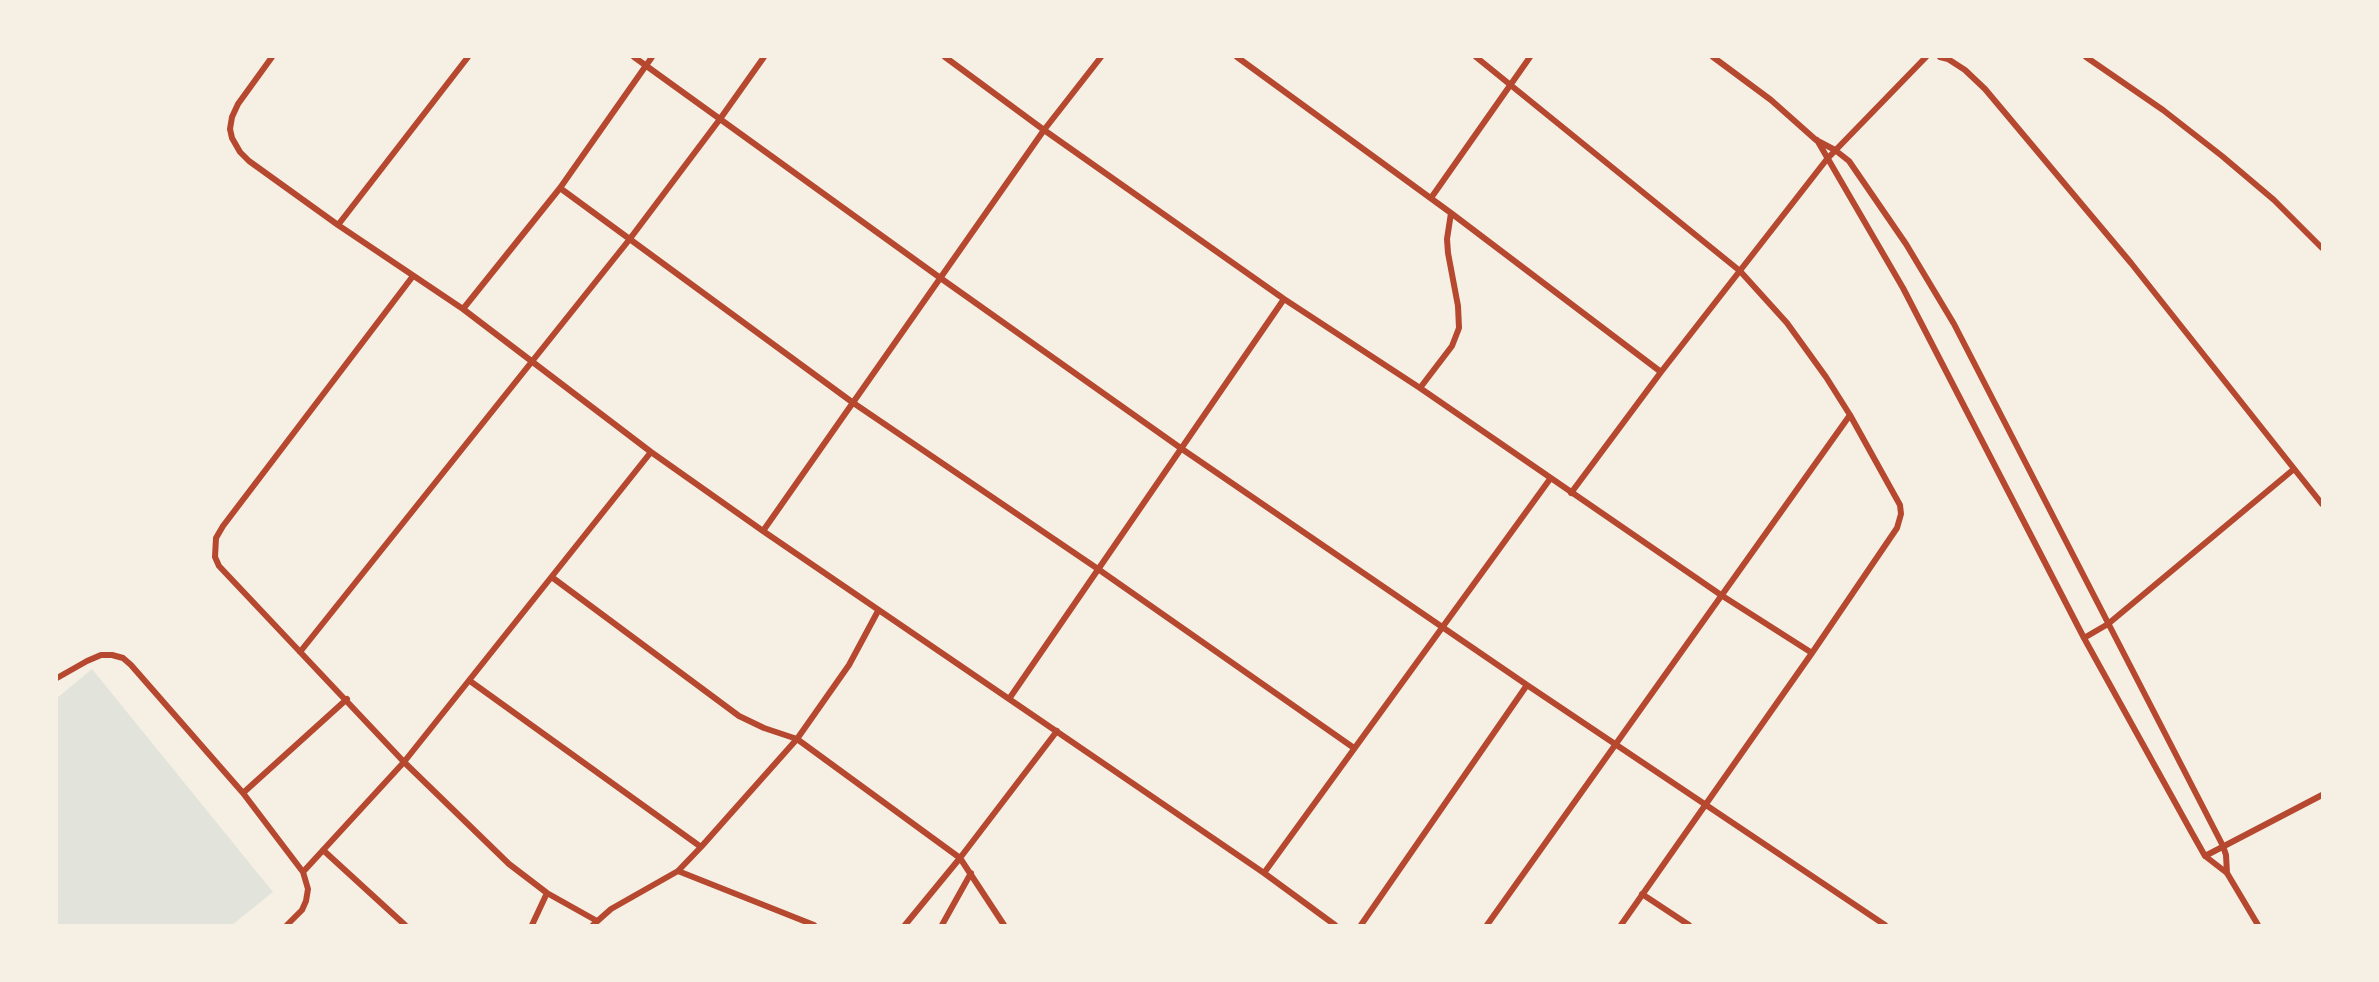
<!DOCTYPE html>
<html>
<head>
<meta charset="utf-8">
<style>
  body { margin:0 }
  #map { position:relative; width:2379px; height:982px; overflow:hidden; background:#f6efe4; font-family:"Source Serif 4",serif }
  canvas { display:block }
  .frame { position:absolute; inset:0; border:58px solid #f6efe4; pointer-events:none }
</style>
</head>
<body>
<div id="map">
<canvas width="2379" height="982"></canvas>
<div class="frame"></div>
</div>
<script>
const g = document.querySelector('canvas').getContext('2d');
g.lineJoin = 'round';
function fill(path, color) { g.fillStyle = color; g.fill(path, 'evenodd'); }
const poly = rows => new Path2D(rows.map(r => 'M' + r).join(''));
function trace(path, color, width, dash) { g.strokeStyle = color; g.lineWidth = width; g.lineCap = dash ? 'butt' : 'round'; g.setLineDash(dash || []); g.stroke(path); }
const green = poly([
  [92,669,273,892,232,925,57,925,57,698]
]);
const minor = poly([
  [272,57,238,104,232,117,230,129,232,138,240,152,249,161,338,225,463,309,651,452,763,531,1264,873,1335,925],
  [634,57,939,277,1182,449,1527,685,1885,925],
  [945,57,1044,130,1284,299,1420,388,1721,595,1812,653],
  [1237,57,1451,213,1661,372],
  [1476,57,1740,271,1787,323,1826,377,1850,415,1900,505,1901,514,1897,528,1812,653,1621,925],
  [1713,57,1771,100,1816,140,1835,150,1849,161,1906,244,1954,324,2223,846,2226,855,2227,873],
  [1940,57,1948,59,1965,70,1985,89,2131,263,2322,504],
  [2086,57,2163,110,2222,156,2274,200,2322,248],
  [1817,140,1903,288,2084,638,2192,833,2205,856,2227,873,2258,925],
  [560,188,852,402,1098,569,1354,748],
  [1431,198,1530,57],
  [338,225,468,57],
  [413,276,223,526,216,538,215,557,219,566,404,762,509,864,547,893,597,921],
  [463,309,560,188,652,57],
  [1420,388,1452,346,1459,328,1458,306,1448,253,1447,239,1451,213],
  [1571,493,1661,372,1827,159,1926,57],
  [763,531,1044,130,1101,57],
  [553,578,739,716,764,728,797,739,960,858,1004,925],
  [2084,638,2108,624,2294,469],
  [300,652,629,240,720,119,764,57],
  [57,678,87,661,101,655,112,655,123,658,131,665,243,793,303,872,308,889,306,901,302,910,287,925],
  [470,681,701,847],
  [1009,699,1284,299],
  [243,793,347,699],
  [323,850,405,925],
  [2205,856,2322,795],
  [678,871,814,925],
  [303,872,404,762,651,452],
  [1264,873,1550,479],
  [1642,894,1689,925],
  [532,925,547,893],
  [593,925,611,909,678,871,701,847,797,739,849,665,878,611],
  [905,925,960,858,1057,731],
  [942,925,971,873],
  [1361,925,1527,685],
  [1487,925,1850,415]
]);
fill(green, '#e2e4dc');
trace(minor, '#b5482f', 6);
</script>
</body>
</html>
